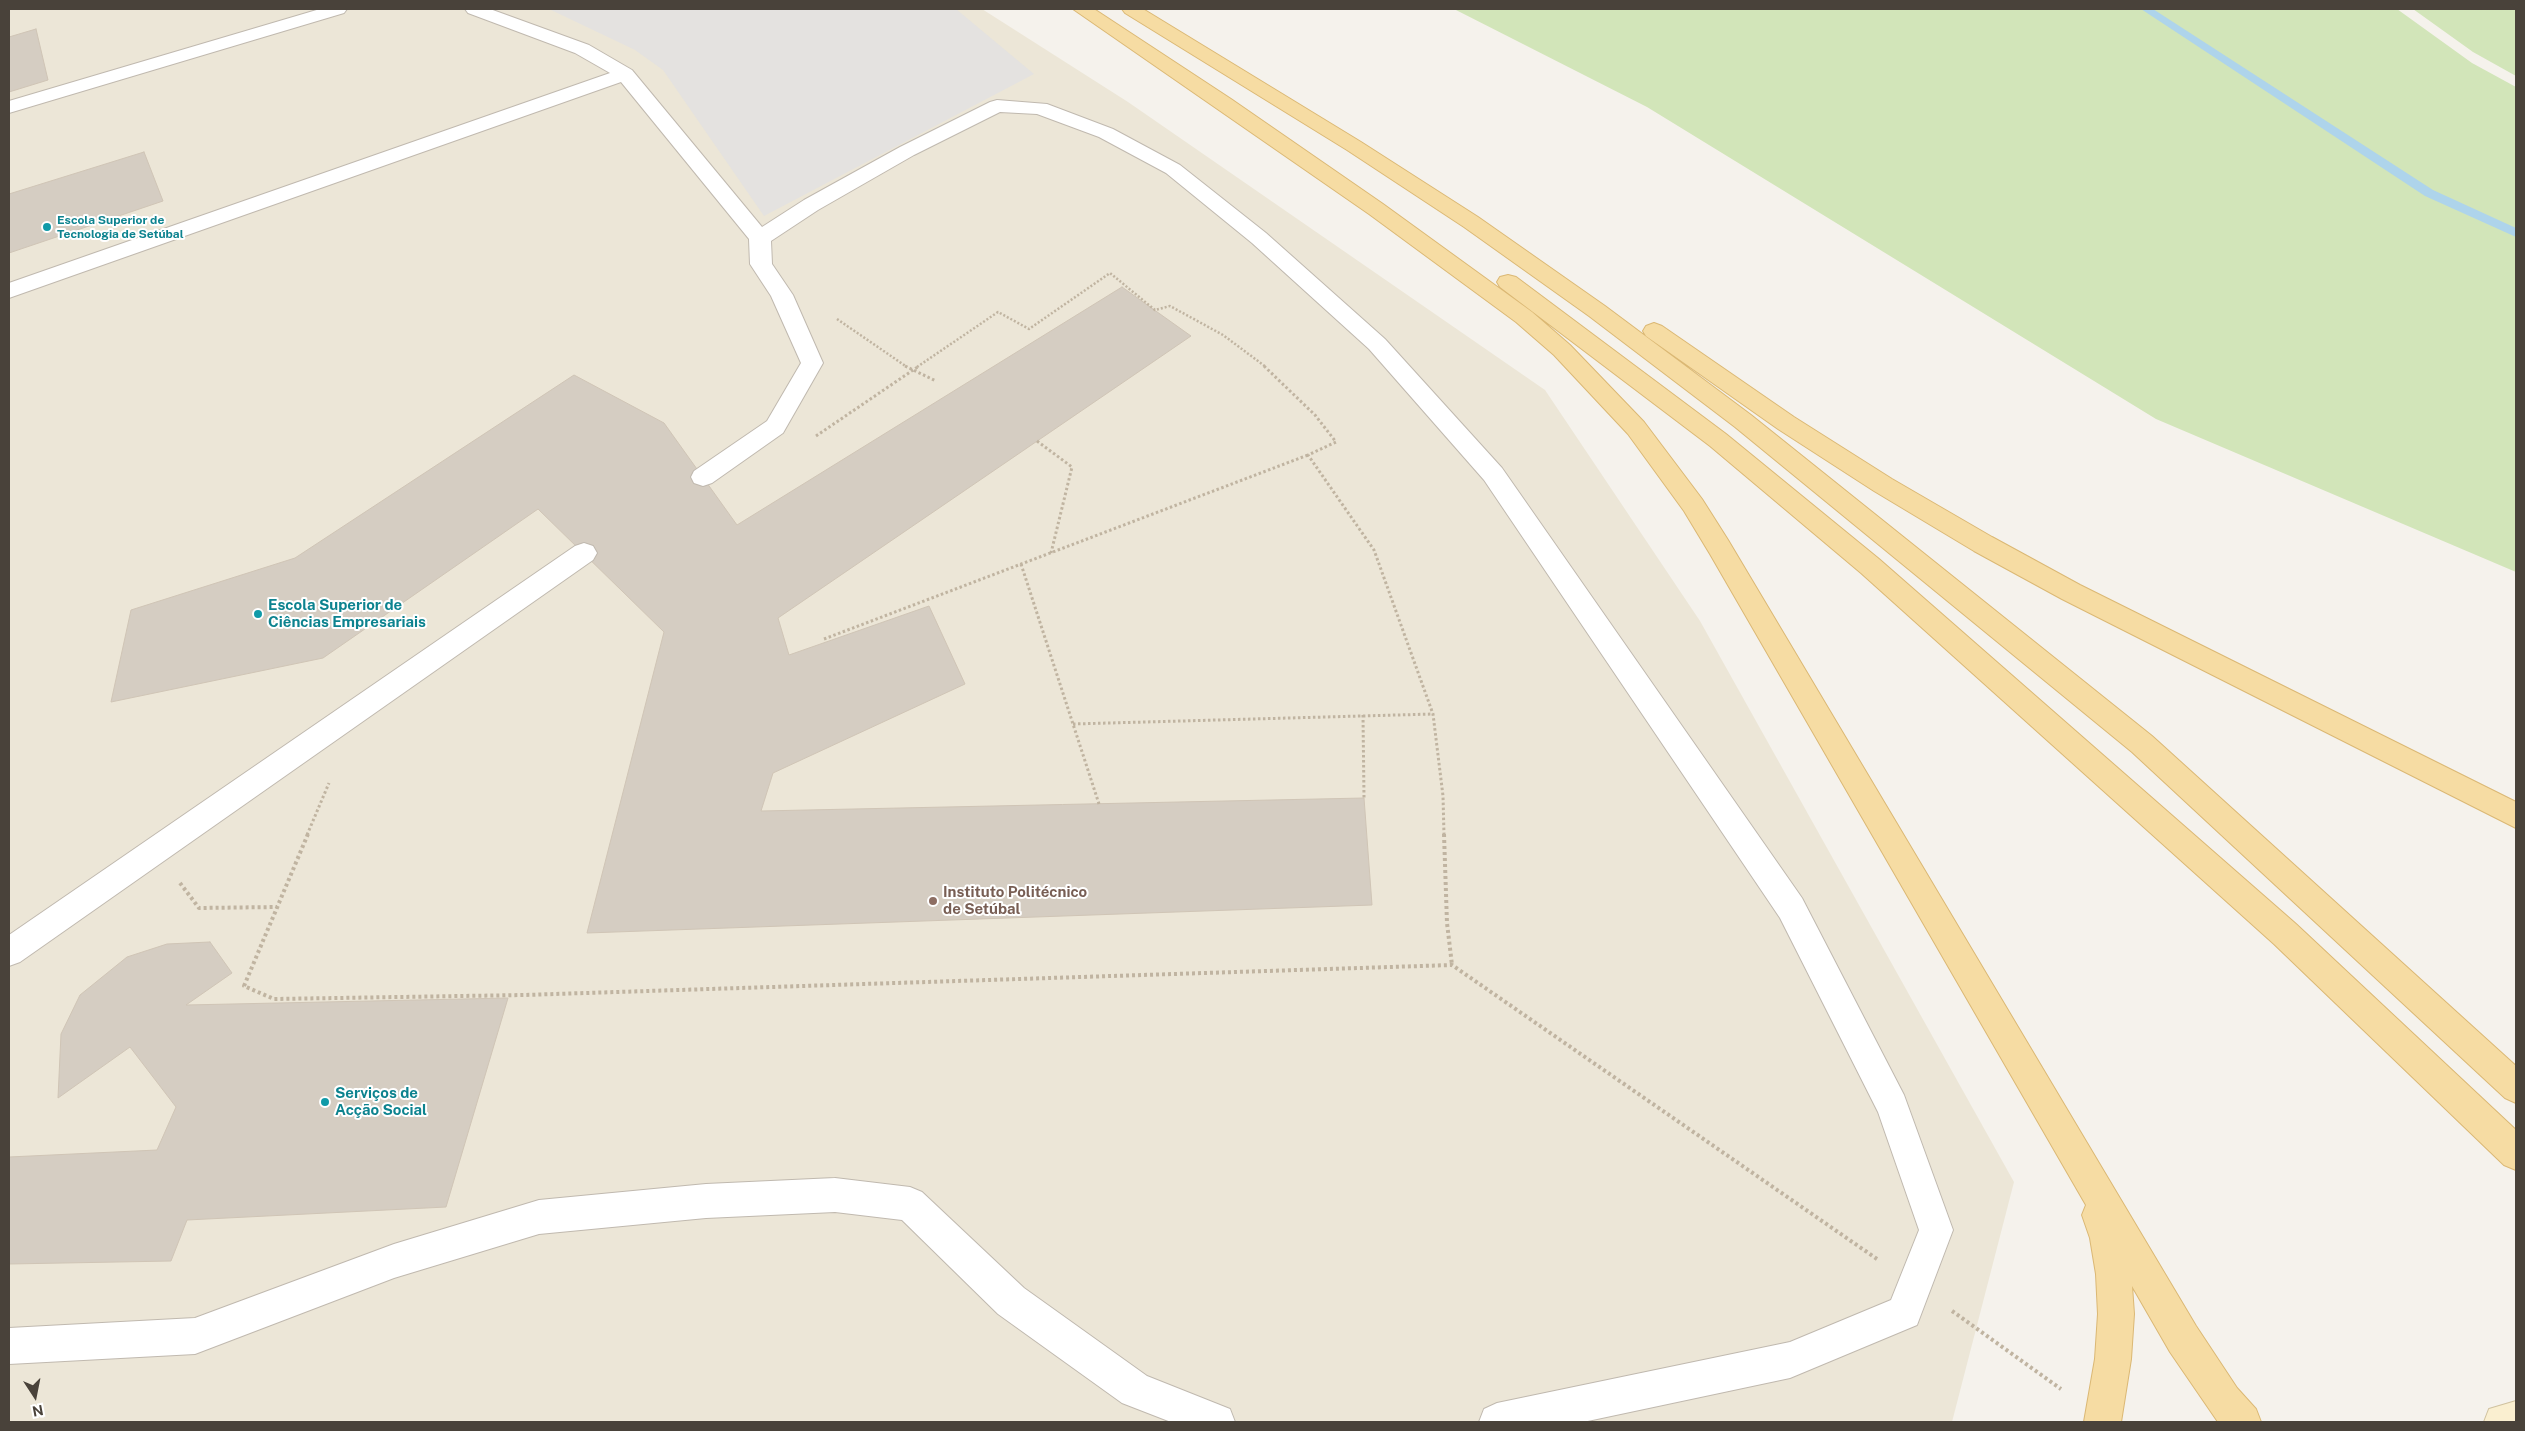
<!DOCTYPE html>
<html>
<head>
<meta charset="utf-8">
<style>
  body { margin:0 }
  #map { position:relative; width:2525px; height:1431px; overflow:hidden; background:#f5f2ec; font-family:"Public Sans",sans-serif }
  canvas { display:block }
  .frame { position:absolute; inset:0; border:10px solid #49423a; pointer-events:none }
  .north { position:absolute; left:10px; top:1371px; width:50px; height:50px; -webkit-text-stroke:4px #fff; paint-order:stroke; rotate:169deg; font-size:14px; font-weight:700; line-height:20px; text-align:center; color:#49423a }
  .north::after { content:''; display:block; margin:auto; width:18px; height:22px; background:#49423a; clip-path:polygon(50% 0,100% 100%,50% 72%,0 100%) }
</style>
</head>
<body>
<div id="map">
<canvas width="2525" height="1431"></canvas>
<div class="frame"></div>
<div class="north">N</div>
</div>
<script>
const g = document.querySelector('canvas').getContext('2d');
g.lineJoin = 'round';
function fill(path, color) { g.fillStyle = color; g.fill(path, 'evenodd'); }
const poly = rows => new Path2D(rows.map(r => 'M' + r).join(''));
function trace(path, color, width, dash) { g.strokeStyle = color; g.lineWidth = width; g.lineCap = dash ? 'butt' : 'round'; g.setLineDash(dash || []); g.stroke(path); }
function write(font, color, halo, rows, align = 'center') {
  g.font = font + ' "Public Sans",sans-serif'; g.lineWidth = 4; g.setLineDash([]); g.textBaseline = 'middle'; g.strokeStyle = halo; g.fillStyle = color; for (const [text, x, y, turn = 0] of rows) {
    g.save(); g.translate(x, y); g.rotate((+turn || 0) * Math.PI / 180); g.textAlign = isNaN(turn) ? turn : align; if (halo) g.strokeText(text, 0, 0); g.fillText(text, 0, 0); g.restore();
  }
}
const education = poly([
  [9,9,982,9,1128,102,1545,390,1700,621,2014,1182,1952,1422,9,1422]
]);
const green = poly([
  [1454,9,2397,9,2472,63,2516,87,2516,572,2156,419,1647,107],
  [2413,9,2516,9,2516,76,2473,52]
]);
const parking = poly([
  [549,9,956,9,1034,74,764,216,663,70,635,50]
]);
const stream = poly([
  [2141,9,2153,9,2433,190,2516,228,2516,237,2425,196,2141,9]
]);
const building = poly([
  [36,29,48,80,9,92,9,37,36,29],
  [144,152,163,201,9,253,9,194,144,152],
  [1122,287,1191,336,778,618,789,655,929,606,965,684,773,773,761,811,1364,798,1372,905,587,933,664,632,538,509,323,658,111,702,131,610,295,558,574,375,664,423,737,525,1122,287],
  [210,942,232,973,186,1005,508,998,446,1207,187,1220,171,1261,9,1264,9,1157,157,1150,176,1107,130,1047,58,1098,61,1034,80,995,127,957,167,944,210,942]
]);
const pathFar2 = poly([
  [837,319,907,367],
  [917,367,998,312,1029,329,1110,273,1155,310,1170,306,1223,335,1266,367]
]);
const pathFar1 = poly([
  [905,366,936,381],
  [1264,366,1315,415,1336,442,1308,455,1374,550,1433,714,1443,796,1444,835],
  [816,436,919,366],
  [1037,441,1072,467,1051,553],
  [1021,564,1099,804],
  [824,639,1308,455],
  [1363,715,1364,798],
  [1073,724,1433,714],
  [307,835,329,783]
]);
const path = poly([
  [308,834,244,986,274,999,524,995,1452,965,1877,1259],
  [1444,834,1447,923,1452,965],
  [180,883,199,908,277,907],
  [1952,1311,2061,1389]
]);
const service = poly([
  [320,9,347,9,344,13,9,113,9,101,320,9],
  [465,9,490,9,589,45,632,70,762,227,804,200,900,147,990,102,997,100,1047,104,1113,129,1180,165,1266,233,1385,339,1502,468,1802,898,1904,1095,1953,1230,1917,1325,1790,1378,1583,1422,1479,1422,1484,1409,1497,1403,1790,1342,1891,1300,1919,1230,1878,1112,1780,918,1484,480,1369,349,1252,243,1166,173,1099,137,1037,114,1000,112,914,155,818,210,771,241,772,264,793,295,823,363,783,433,712,483,703,486,694,483,691,477,694,471,767,421,801,363,771,296,750,264,749,239,621,82,9,298,9,283,610,73,575,53,468,13,465,9],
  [584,543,593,546,597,553,593,560,20,962,9,966,9,935,575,546,584,543],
  [835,1178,910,1187,922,1192,1024,1288,1147,1376,1230,1409,1235,1422,1171,1422,1122,1403,998,1314,902,1220,835,1212,706,1218,539,1234,394,1278,195,1354,9,1364,9,1328,195,1318,394,1244,539,1200,706,1184,835,1178]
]);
const secondary = poly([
  [2516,1401,2516,1422,2484,1422,2489,1409,2516,1401]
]);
const primary = poly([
  [1073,9,1094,9,1231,99,1383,204,1532,312,1570,345,1644,422,1702,499,1728,540,2196,1326,2237,1388,2256,1409,2261,1422,2218,1422,2170,1352,2132,1286,2134,1314,2131,1359,2121,1422,2084,1422,2095,1359,2098,1314,2096,1274,2090,1238,2082,1215,2086,1205,1710,554,1684,511,1628,434,1554,355,1516,322,1369,214,1073,9],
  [1122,9,1143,9,1361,142,1478,217,1605,306,1751,415,2152,736,2516,1066,2516,1103,2505,1098,2132,752,1735,427,1589,316,1464,227,1347,150,1125,13,1122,9],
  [1508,275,1516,277,1726,434,1879,559,2296,924,2516,1130,2516,1170,2504,1165,2274,944,1861,573,1710,446,1500,287,1497,282,1500,277,1508,275],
  [1654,323,1662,326,1794,417,1892,479,1992,537,2080,585,2516,802,2516,828,2062,599,1974,551,1874,491,1778,429,1646,336,1643,331,1646,326,1654,323]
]);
const markers = [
  [47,227,5,"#0f9aa8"],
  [258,614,5,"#0f9aa8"],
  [933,901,5,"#8d6e63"],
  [325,1102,5,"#0f9aa8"]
];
const farCulturenames = [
  ["Escola Superior de",57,220],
  ["Tecnologia de Setúbal",57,234]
];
const cultureNames = [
  ["Escola Superior de",268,605],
  ["Ciências Empresariais",268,622],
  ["Serviços de",335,1093],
  ["Acção Social",335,1110]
];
const educationNames = [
  ["Instituto Politécnico",943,892],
  ["de Setúbal",943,909]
];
fill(education, '#ece6d7');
fill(green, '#d2e5b9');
fill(parking, '#e4e2e0');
fill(stream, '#aed4eb');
fill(building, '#d5cdc2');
trace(building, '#d0c5b6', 1);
trace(service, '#c0b9af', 2);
trace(secondary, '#d0c29f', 2);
trace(primary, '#dbb874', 2);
trace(pathFar2, '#c0b4a1', 2.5, [2, 2]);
trace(pathFar1, '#c0b4a1', 3, [2.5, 2.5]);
trace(path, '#c0b4a1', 4, [3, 3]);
fill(service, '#fff');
fill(secondary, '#faefd0');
fill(primary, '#f6dca3');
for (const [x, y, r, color] of markers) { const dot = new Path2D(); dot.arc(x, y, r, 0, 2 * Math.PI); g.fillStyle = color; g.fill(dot); trace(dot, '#fff', 2); }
write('bold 12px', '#0d838f', '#fff', farCulturenames, 'left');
write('bold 15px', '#0d838f', '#fff', cultureNames, 'left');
write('bold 15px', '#785e54', '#fff', educationNames, 'left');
</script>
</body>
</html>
